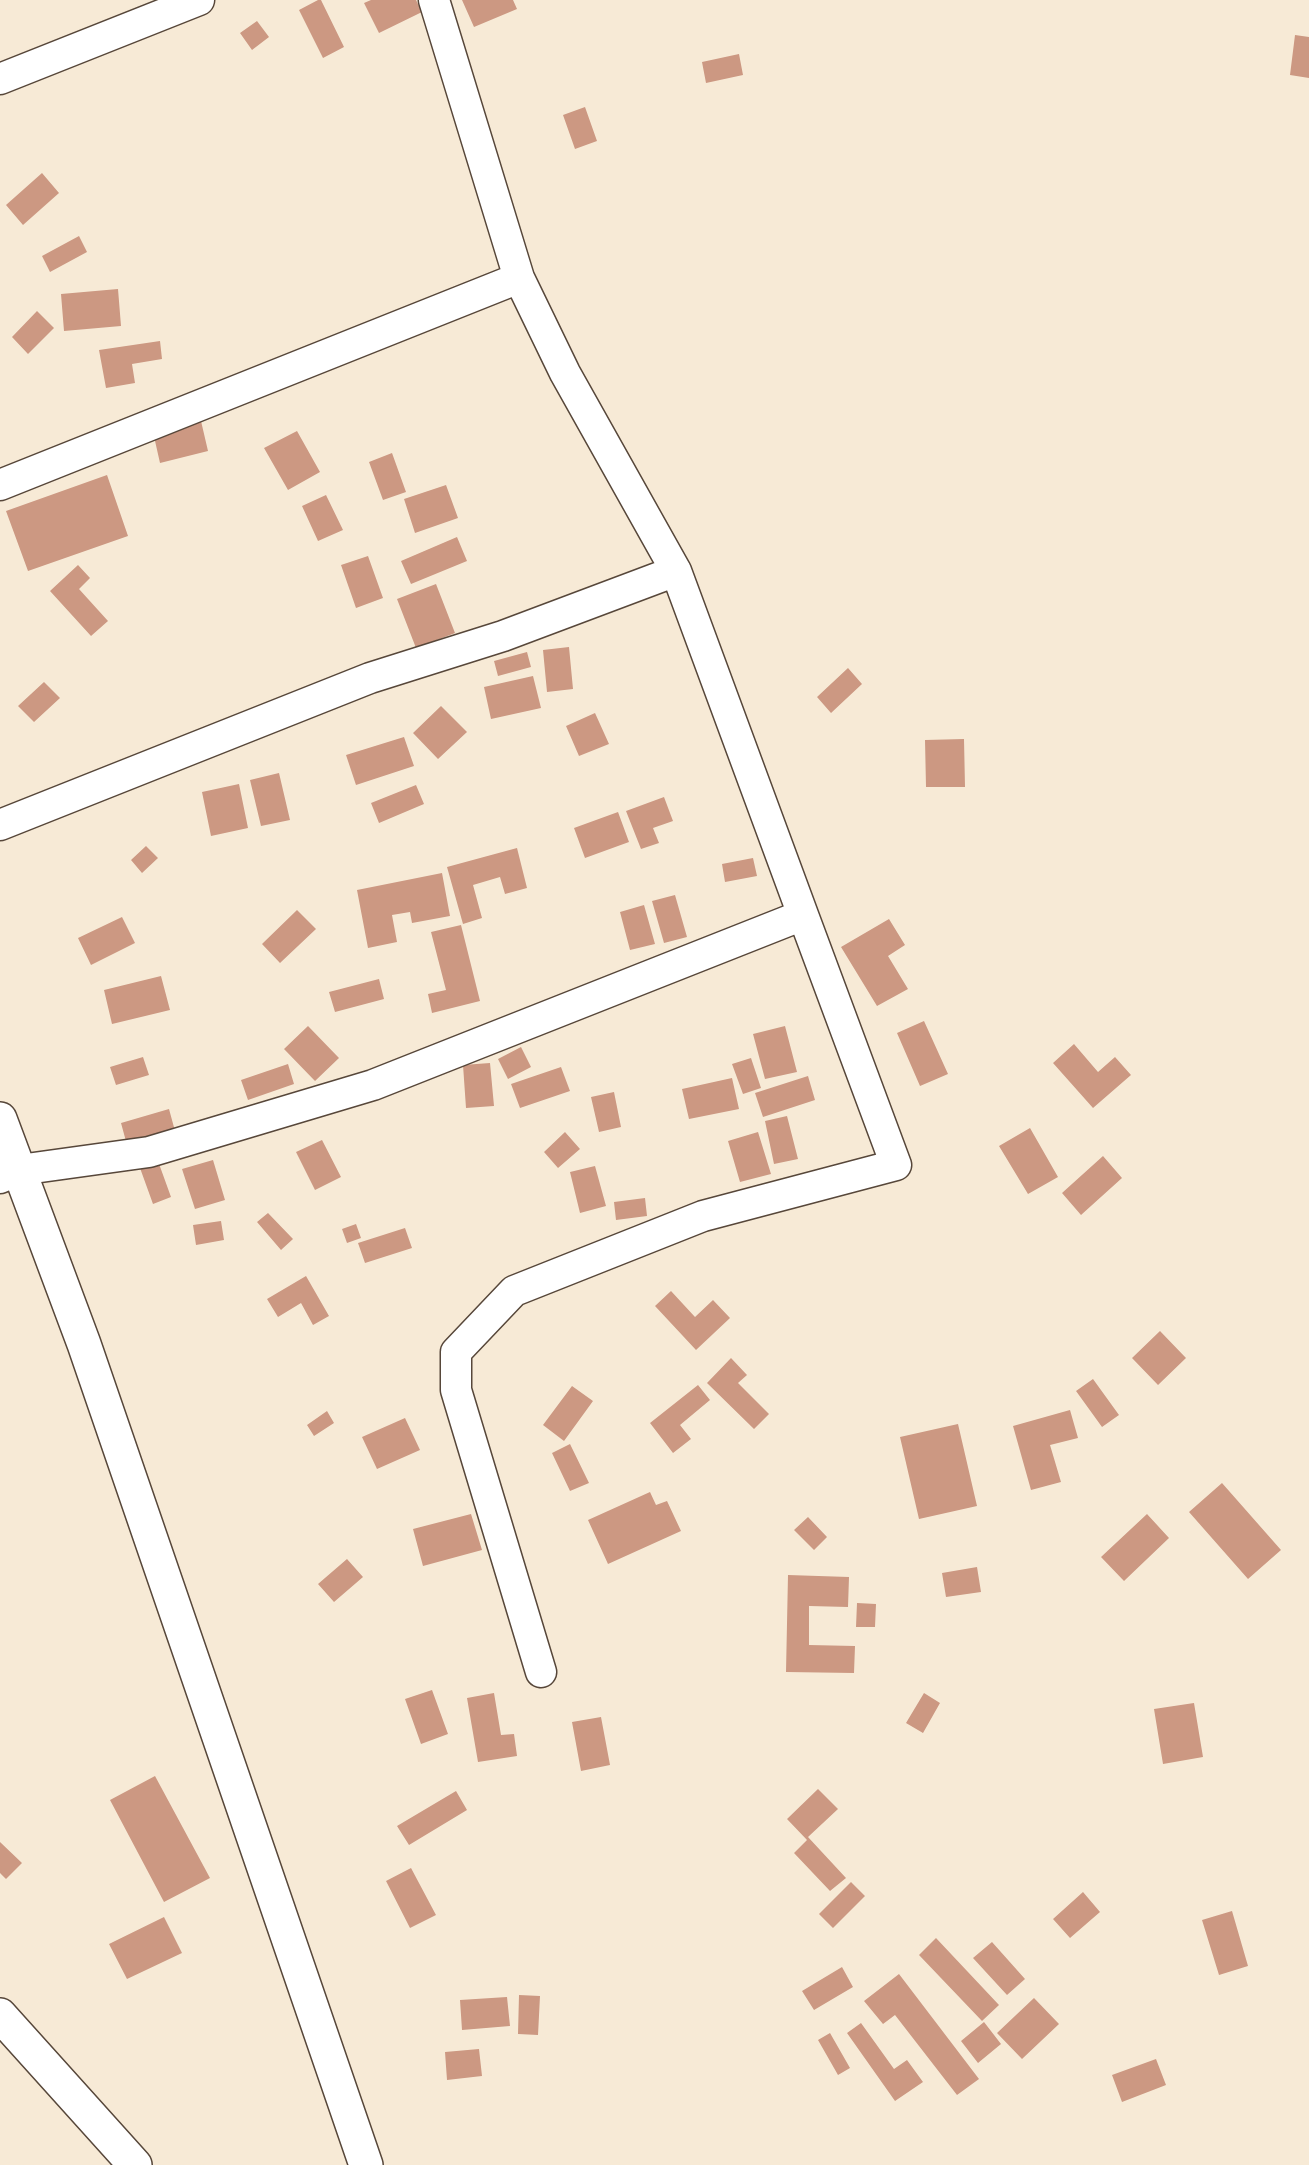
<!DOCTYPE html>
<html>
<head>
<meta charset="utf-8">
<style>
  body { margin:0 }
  canvas { display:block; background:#f7ead6 }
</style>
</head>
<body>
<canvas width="1309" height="2165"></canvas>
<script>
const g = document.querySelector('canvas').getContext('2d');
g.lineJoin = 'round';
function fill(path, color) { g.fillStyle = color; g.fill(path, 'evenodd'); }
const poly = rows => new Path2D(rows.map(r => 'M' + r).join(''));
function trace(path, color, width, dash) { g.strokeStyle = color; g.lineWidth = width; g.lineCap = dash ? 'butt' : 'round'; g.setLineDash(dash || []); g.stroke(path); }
const building = poly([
  [318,0,321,0,344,47,323,58,299,10],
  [371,0,416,0,422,12,379,33,364,3],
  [462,0,513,0,517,9,474,27],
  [257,21,269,37,252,50,240,33],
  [1295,35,1309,37,1309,78,1290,75],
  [739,54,743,75,706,83,702,62],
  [585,107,597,141,575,149,563,115],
  [42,173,59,193,23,225,6,205],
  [79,236,87,252,50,272,42,256],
  [118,289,121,326,64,331,61,294],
  [37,311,54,328,28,354,12,337],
  [160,341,162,359,132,364,135,383,106,388,99,350],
  [201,421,208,451,160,463,153,432],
  [297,431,320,472,288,490,264,448],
  [392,453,406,492,383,500,369,462],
  [107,475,128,536,28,571,6,511],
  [446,485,458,518,415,533,404,499],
  [326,495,343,530,318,541,302,506],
  [457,537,467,561,411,584,401,561],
  [368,556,383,598,356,608,341,565],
  [78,565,90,578,79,589,108,621,91,636,50,591],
  [436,584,455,633,416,648,397,599],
  [569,647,573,689,547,692,543,650],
  [527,652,531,667,498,676,494,661],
  [848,668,862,684,831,713,817,697],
  [533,676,541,708,491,719,484,687],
  [44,682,60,698,34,722,18,706],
  [441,706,467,732,438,759,413,733],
  [595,713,609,744,579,756,566,726],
  [404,737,414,766,356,785,346,755],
  [964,739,965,787,926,787,925,740],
  [279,773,290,820,261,826,250,780],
  [239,784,248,828,211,836,202,792],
  [416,785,424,804,379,823,371,803],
  [664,797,673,821,653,828,659,843,641,849,626,811],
  [618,812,629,842,585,858,574,828],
  [146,846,158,858,142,873,131,860],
  [517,848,527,888,505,894,500,877,473,885,482,918,463,924,447,867],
  [753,858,757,876,725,882,722,864],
  [442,873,450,916,412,923,410,912,392,915,397,942,368,948,357,890],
  [675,895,687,937,664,943,652,901],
  [644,905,655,944,630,950,620,912],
  [297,910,316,929,280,963,262,944],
  [122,917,135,943,91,965,78,938],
  [889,919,905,945,888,956,908,989,877,1006,841,947],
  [461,925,480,1001,432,1013,428,994,446,990,431,932],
  [161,976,170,1010,112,1024,104,990],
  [379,979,384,999,335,1012,329,992],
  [924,1021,948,1074,920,1086,897,1033],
  [308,1026,339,1058,315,1081,284,1049],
  [785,1026,797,1072,765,1079,753,1034],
  [1074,1044,1098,1072,1115,1057,1131,1075,1093,1108,1053,1063],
  [521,1047,531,1067,508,1079,498,1059],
  [143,1057,149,1075,116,1085,110,1067],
  [751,1058,761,1088,743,1094,732,1064],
  [490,1063,494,1106,466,1108,463,1065],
  [288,1064,294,1084,248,1100,241,1080],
  [561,1067,570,1091,520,1108,511,1084],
  [808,1076,815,1100,763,1117,755,1093],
  [732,1078,739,1109,689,1119,682,1089],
  [614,1092,621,1127,599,1132,591,1097],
  [169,1109,175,1131,127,1145,121,1123],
  [787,1116,798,1159,774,1164,765,1121],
  [1030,1128,1058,1177,1028,1194,999,1146],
  [565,1132,580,1149,558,1168,544,1152],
  [758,1132,771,1174,740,1182,728,1141],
  [322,1140,341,1177,315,1190,296,1152],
  [1103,1156,1122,1178,1081,1215,1062,1193],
  [213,1160,225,1200,195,1209,182,1169],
  [158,1161,171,1197,153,1204,140,1168],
  [595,1166,606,1206,580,1213,570,1172],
  [645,1198,647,1216,616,1220,614,1202],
  [268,1213,293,1239,281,1250,257,1222],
  [221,1221,224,1240,196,1245,193,1225],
  [356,1224,361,1238,347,1243,342,1229],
  [405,1228,412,1248,365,1263,358,1243],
  [306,1276,329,1316,313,1325,301,1303,278,1317,267,1299],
  [671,1291,695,1317,713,1300,730,1318,696,1350,655,1306],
  [1160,1331,1186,1358,1158,1385,1132,1358],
  [731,1358,747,1375,738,1383,769,1414,754,1429,707,1383],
  [1093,1379,1119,1415,1102,1427,1076,1391],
  [698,1385,710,1400,680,1425,691,1439,673,1453,650,1423],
  [572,1386,593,1401,564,1441,543,1425],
  [1070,1410,1078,1438,1050,1445,1061,1482,1031,1490,1013,1426],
  [327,1411,334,1423,314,1436,307,1425],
  [405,1418,420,1450,377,1469,362,1437],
  [958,1424,977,1506,919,1519,900,1437],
  [570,1444,589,1483,570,1491,552,1453],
  [1222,1483,1281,1550,1248,1579,1189,1512],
  [650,1492,656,1505,667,1501,681,1531,608,1564,588,1520],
  [471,1514,482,1550,423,1566,413,1529],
  [1147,1514,1169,1538,1124,1581,1101,1557],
  [808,1517,827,1537,814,1550,794,1530],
  [347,1559,363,1577,334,1602,318,1584],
  [977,1567,981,1592,946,1597,942,1573],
  [788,1575,849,1577,848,1607,809,1606,809,1645,855,1646,854,1673,786,1672],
  [857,1603,876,1604,875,1627,856,1627],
  [432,1690,448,1734,421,1744,405,1699],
  [494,1693,501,1735,514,1734,517,1756,478,1762,467,1698],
  [924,1693,940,1703,923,1733,906,1723],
  [1194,1703,1203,1757,1163,1764,1154,1709],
  [601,1717,610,1765,581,1771,572,1722],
  [155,1776,210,1878,164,1902,110,1800],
  [818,1789,838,1809,808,1837,846,1878,830,1891,794,1853,807,1840,787,1819],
  [456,1791,467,1810,409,1845,397,1826],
  [0,1842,22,1863,6,1879,0,1873],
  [411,1868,436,1915,410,1928,386,1881],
  [851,1882,865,1896,833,1928,819,1914],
  [1083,1892,1100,1912,1070,1938,1053,1919],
  [1232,1911,1248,1966,1219,1975,1202,1920],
  [164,1917,182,1953,127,1979,109,1944],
  [936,1938,999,2005,982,2021,919,1955],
  [992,1942,1025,1979,1007,1995,973,1958],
  [842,1967,853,1987,814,2010,802,1991],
  [899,1974,979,2079,957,2095,895,2015,883,2024,864,2001],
  [519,1995,540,1996,538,2035,518,2034],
  [507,1997,510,2026,462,2030,460,2000],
  [1034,1998,1059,2024,1022,2059,997,2033],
  [984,2022,1001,2044,978,2063,961,2041],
  [861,2023,894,2069,907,2060,923,2082,895,2101,847,2033],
  [830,2033,850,2068,838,2075,818,2040],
  [479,2049,482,2076,447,2080,445,2052],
  [1156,2059,1166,2085,1122,2102,1112,2075]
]);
const street = poly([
  [434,0,519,278],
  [0,79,199,0],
  [0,485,519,278,565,373,676,571,803,915,373,1085,149,1152,19,1170,0,1178],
  [0,825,370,678,503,636,676,571],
  [541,1672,456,1390,456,1352,514,1291,703,1216,896,1165,803,915]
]);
const secondary = poly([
  [0,1119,84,1344,366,2165],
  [0,2015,135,2165]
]);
fill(building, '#cc9882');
trace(street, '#57473a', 33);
trace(secondary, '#57473a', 36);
trace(street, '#fff', 30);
trace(secondary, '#fff', 33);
</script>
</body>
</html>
